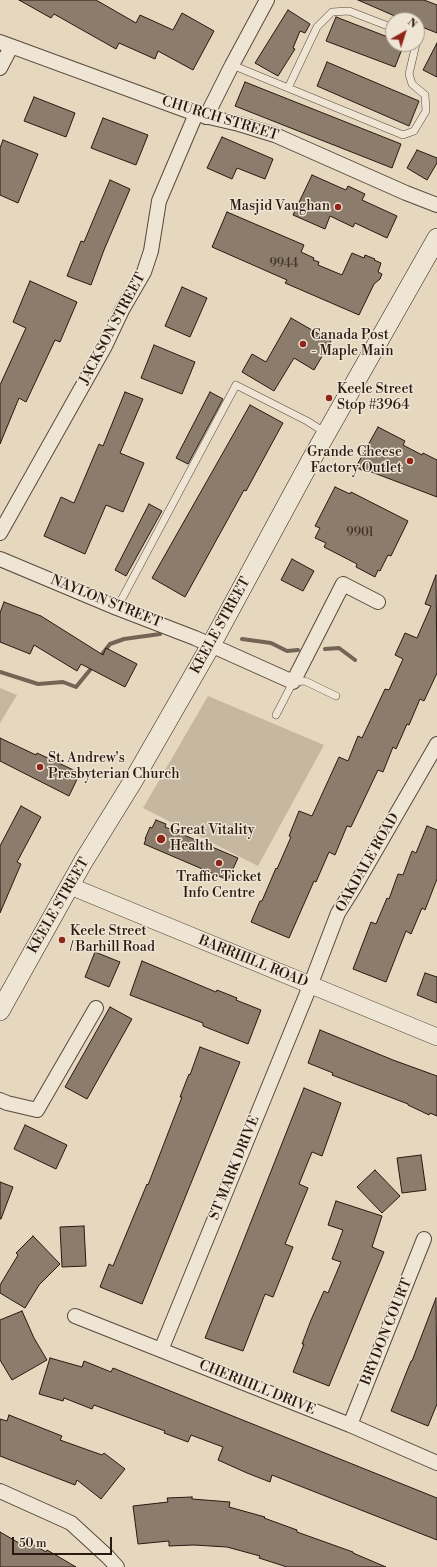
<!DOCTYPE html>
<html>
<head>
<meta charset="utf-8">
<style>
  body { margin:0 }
  #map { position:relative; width:437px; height:1567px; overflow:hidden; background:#e6d7bf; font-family:"Libre Bodoni",serif }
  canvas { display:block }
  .north { position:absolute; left:385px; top:12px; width:40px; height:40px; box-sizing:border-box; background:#efe5d5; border:1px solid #a09387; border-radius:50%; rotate:39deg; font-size:11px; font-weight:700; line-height:16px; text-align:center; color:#291911 }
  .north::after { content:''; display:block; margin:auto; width:14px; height:18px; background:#8f2418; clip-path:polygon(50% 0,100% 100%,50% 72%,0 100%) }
  .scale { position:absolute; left:12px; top:1537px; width:100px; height:18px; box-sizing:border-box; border:2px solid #291911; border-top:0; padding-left:5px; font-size:12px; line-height:14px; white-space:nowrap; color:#291911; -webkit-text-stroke:3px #efe5d5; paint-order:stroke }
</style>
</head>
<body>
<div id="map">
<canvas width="437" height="1567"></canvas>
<div class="north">N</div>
<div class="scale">50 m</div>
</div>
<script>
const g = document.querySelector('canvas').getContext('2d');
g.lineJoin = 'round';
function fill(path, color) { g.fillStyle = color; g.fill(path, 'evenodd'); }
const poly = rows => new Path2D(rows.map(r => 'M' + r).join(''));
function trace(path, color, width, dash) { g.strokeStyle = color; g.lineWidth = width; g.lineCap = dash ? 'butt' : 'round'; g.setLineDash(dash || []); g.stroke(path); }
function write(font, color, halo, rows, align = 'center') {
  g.font = font + ' "Libre Bodoni",serif'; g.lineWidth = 3; g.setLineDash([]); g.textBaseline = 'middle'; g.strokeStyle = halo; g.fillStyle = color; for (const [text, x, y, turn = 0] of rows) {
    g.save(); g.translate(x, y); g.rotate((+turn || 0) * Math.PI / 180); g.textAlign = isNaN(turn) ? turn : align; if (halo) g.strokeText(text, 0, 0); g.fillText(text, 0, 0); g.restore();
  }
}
const green = poly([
  [0,688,17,695,0,723],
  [208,696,324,745,258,866,143,808]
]);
const stream = poly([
  [242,639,271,643,287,651,298,650],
  [325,649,339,648,355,660],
  [99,658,110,644,124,639,160,634],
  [0,672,38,684,63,682,76,687,94,665]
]);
const building = poly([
  [19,0,96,0,136,23,140,15,173,30,182,13,214,31,193,70,158,51,155,59,119,43,116,49,54,14,51,18,19,0],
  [358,0,424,0,437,5,437,33,417,25,417,20,404,20,358,0],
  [288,10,310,24,305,33,300,31,293,48,295,49,278,76,255,63,288,10],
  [336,17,393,39,393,44,404,44,395,67,326,41,336,17],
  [437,43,437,77,423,70,437,43],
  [327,62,419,101,409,126,317,86,327,62],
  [245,82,401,144,392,168,235,106,245,82],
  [34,97,75,113,66,137,24,121,34,97],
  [103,118,148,135,136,165,91,148,103,118],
  [222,137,273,159,265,179,237,168,232,179,207,168,222,137],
  [3,140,38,154,18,203,0,195,0,148,3,140],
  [417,150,437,158,437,163,427,180,407,168,417,150],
  [312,175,339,187,346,190,348,186,365,194,362,200,397,216,387,238,355,223,353,227,330,216,325,229,293,215,312,175],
  [110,180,130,189,104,250,91,285,67,276,81,241,84,242,110,180],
  [227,212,304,245,301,252,314,258,313,260,319,262,318,265,342,275,352,253,364,258,365,255,375,259,374,260,381,263,378,272,382,274,380,279,374,284,359,315,285,283,287,280,212,247,227,212],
  [30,281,77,302,60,342,55,340,26,402,19,398,0,444,0,385,26,328,13,322,30,281],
  [182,287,207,298,190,337,165,326,182,287],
  [291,318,331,341,314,370,294,358,274,391,242,372,252,354,266,362,291,318],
  [154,345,195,362,182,394,141,378,154,345],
  [125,392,143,399,120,453,144,463,123,512,106,505,85,554,44,536,61,497,74,503,99,444,103,446,125,392],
  [210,392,223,399,188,464,176,458,210,392],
  [250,405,283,423,246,491,244,490,185,597,152,578,250,405],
  [378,427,405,441,403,445,422,455,423,453,437,460,437,497,369,471,367,473,356,467,378,427],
  [335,487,350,494,351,492,408,521,391,556,388,555,380,571,378,570,375,577,356,567,357,564,324,547,326,543,315,538,320,528,315,526,335,487],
  [149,504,162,511,126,576,115,570,149,504],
  [292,559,314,571,303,591,281,580,292,559],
  [436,575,437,673,424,701,420,699,409,725,407,724,396,749,393,747,383,772,378,770,351,827,347,826,335,855,329,852,316,882,314,881,289,938,251,922,260,901,262,901,276,868,277,869,291,837,289,836,299,811,312,816,339,757,348,761,358,736,362,738,385,689,389,690,403,659,395,655,405,633,417,638,431,606,425,604,436,575],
  [4,602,41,616,103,655,106,648,137,664,125,687,81,664,77,671,34,645,30,654,0,642,0,613,4,602],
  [0,738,36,755,37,753,80,773,69,796,0,761,0,738],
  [21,806,41,817,17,862,21,864,0,913,0,846,21,806],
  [156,820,166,824,165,827,238,858,228,880,144,844,146,839,145,839,150,827,152,828,156,820],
  [427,826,437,830,437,879,425,910,422,908,411,934,406,931,386,982,353,969,371,922,376,924,387,898,389,899,398,874,403,875,412,851,416,853,427,826],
  [95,952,120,962,109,987,85,977,95,952],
  [142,961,216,992,217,990,237,998,236,1000,261,1010,248,1044,203,1026,203,1023,130,995,142,961],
  [425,973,437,977,437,1003,417,995,425,973],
  [110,1007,132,1019,87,1099,65,1087,110,1007],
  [320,1030,393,1060,437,1076,437,1116,430,1113,429,1115,408,1105,408,1104,332,1075,333,1073,308,1063,320,1030],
  [200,1047,240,1062,142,1304,100,1287,109,1264,113,1266,147,1184,148,1185,182,1097,180,1097,189,1074,190,1075,200,1047],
  [304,1088,341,1103,322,1156,312,1152,299,1184,308,1188,285,1244,293,1247,273,1297,265,1294,243,1351,205,1338,304,1088],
  [25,1125,67,1145,56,1169,14,1149,25,1125],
  [421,1155,426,1190,402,1193,397,1158,421,1155],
  [375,1170,400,1196,382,1213,357,1187,375,1170],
  [0,1182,13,1187,1,1219,0,1219,0,1182],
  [336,1201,382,1216,372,1247,384,1252,329,1386,293,1372,304,1344,302,1344,311,1320,324,1291,328,1293,341,1262,332,1259,343,1230,328,1225,336,1201],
  [84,1226,86,1266,62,1267,60,1227,84,1226],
  [33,1236,60,1264,39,1285,25,1308,0,1293,0,1285,18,1255,16,1253,33,1236],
  [436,1298,437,1404,428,1426,391,1411,411,1361,412,1361,436,1298],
  [22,1311,34,1338,47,1360,12,1380,0,1360,0,1320,22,1311],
  [50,1358,82,1367,84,1361,111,1372,113,1368,437,1498,437,1540,272,1475,270,1482,247,1473,218,1460,223,1447,191,1435,188,1442,164,1433,165,1431,94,1405,92,1409,64,1398,63,1401,39,1394,50,1358],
  [9,1415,62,1436,60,1440,102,1455,104,1453,125,1469,101,1499,77,1480,75,1485,0,1456,0,1419,7,1421,9,1415],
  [192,1497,192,1499,230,1502,229,1507,265,1517,264,1518,297,1530,297,1532,353,1552,353,1553,386,1567,287,1567,259,1558,260,1556,227,1547,194,1545,169,1546,169,1541,138,1544,133,1506,168,1502,167,1498,192,1497],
  [0,1532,19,1543,22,1538,46,1552,47,1550,76,1567,0,1567,0,1532]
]);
const service = poly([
  [232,65,403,135,414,131,426,111,425,95,412,84,409,74,416,44],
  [288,88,317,27,332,12,349,11,393,28],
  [117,608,236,385,307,421,326,433],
  [276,715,293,682,305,681,336,696]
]);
const minor = poly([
  [0,42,196,114,239,124,275,135,406,193,437,205],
  [0,68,11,47],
  [206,117,232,65,267,0],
  [0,533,105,346,122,310,144,272,151,251,159,201,196,114],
  [0,559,117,608,195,638,293,682,343,584,378,602],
  [0,1100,7,1103,37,1110,96,1008],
  [75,1316,350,1425,437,1463],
  [161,1350,310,986,338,913,355,886,437,744],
  [350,1425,424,1239],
  [0,1491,71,1523,108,1557,117,1567]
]);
const tertiary = poly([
  [70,886,437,1037]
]);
const secondary = poly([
  [0,1011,83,862,133,781,211,645,310,462,437,238]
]);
const markers = [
  [338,207,4,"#8f2418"],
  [303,344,4,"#8f2418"],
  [329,398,4,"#8f2418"],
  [410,461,4,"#8f2418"],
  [40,767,4,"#8f2418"],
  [161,839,5,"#8f2418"],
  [219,863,4,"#8f2418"],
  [62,940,4,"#8f2418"]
];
const numberNames = [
  ["9944",284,264],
  ["9901",360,533]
];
const streetNames = [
  ["CHURCH STREET",220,119,17],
  ["JACKSON STREET",113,329,-62],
  ["NAYLON STREET",106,602,22],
  ["KEELE STREET",221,626,-61],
  ["OAKDALE ROAD",368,863,-60],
  ["KEELE STREET",59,906,-60],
  ["BARRHILL ROAD",253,962,22],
  ["ST MARK DRIVE",235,1168,-68],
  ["BRYDON COURT",387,1332,-68],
  ["CHERHILL DRIVE",257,1388,22]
];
const poiNames = [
  ["Masjid Vaughan",330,207,"right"],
  ["Canada Post",311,336],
  ["- Maple Main",311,352],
  ["Keele Street",337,390],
  ["Stop #3964",337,406],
  ["Grande Cheese",402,453,"right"],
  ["Factory Outlet",402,469,"right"],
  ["St. Andrew's",48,759],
  ["Presbyterian Church",48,775],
  ["Great Vitality",170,831],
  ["Health",170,847],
  ["Traffic Ticket",219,878,"center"],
  ["Info Centre",219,894,"center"],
  ["Keele Street",70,932],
  ["/ Barhill Road",70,948]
];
fill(green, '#c6b7a1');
trace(stream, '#746456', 4);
fill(building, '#8b7c6b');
trace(building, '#291911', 1);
trace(service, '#58483c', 8);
trace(minor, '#58483c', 16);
trace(tertiary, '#58483c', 18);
trace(secondary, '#291911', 20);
trace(service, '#efe5d5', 7);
trace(minor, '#efe5d5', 14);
trace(tertiary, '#efe5d5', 17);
trace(secondary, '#efe5d5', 19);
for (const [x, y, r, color] of markers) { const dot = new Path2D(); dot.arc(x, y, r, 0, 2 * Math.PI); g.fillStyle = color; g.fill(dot); trace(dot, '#efe5d5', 1.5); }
write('12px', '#423228', null, numberNames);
write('14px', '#291911', '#efe5d5', streetNames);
write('14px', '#291911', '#efe5d5', poiNames, 'left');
</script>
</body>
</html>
